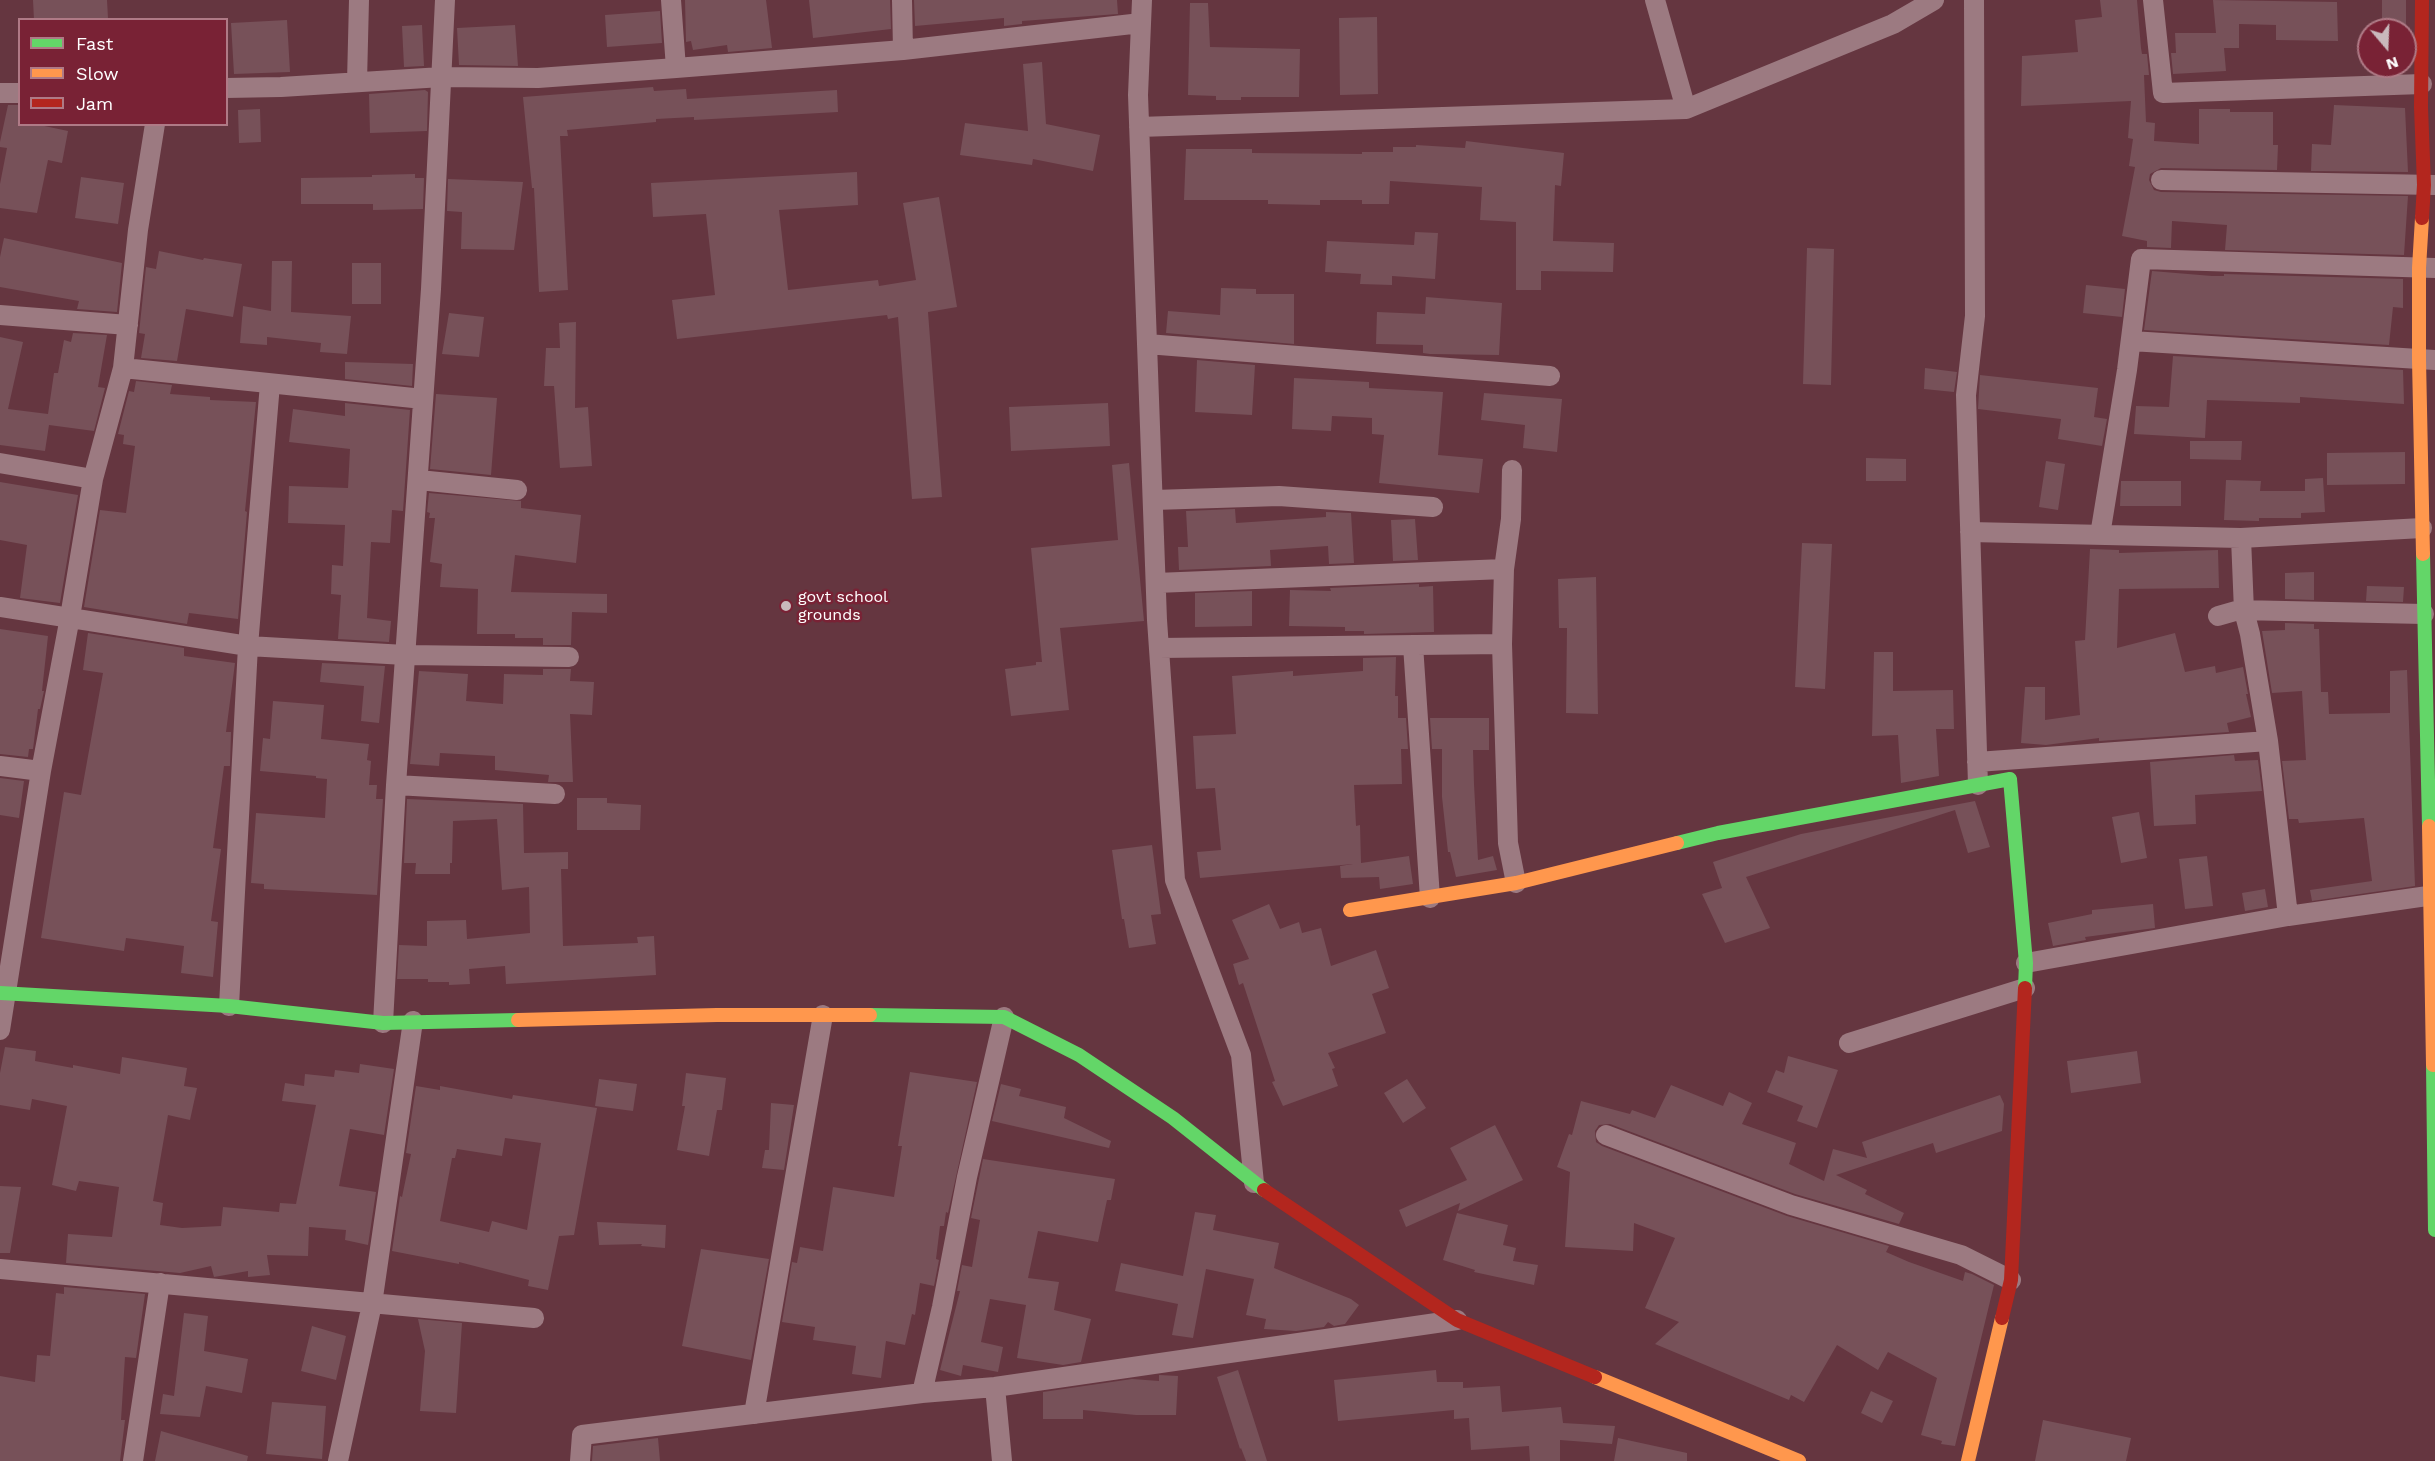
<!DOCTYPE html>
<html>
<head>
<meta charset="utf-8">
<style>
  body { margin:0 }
  #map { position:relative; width:2435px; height:1461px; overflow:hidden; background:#653640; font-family:"Work Sans",sans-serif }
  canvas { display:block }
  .legend { position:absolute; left:18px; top:18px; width:210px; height:108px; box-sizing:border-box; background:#792235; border:2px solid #af7a86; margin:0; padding:8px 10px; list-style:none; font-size:18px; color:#fff }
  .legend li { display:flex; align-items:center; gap:12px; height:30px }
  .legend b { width:30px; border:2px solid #af7a86 }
  .north { position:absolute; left:2357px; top:18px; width:60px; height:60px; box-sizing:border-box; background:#792235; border:2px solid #af7a86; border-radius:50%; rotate:161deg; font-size:16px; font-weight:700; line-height:24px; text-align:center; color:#fff }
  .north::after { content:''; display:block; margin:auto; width:21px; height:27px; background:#c9b9bc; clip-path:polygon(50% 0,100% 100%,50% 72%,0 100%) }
</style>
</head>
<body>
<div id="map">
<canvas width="2435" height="1461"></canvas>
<ul class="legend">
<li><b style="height:8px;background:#63d668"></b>Fast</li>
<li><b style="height:8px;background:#ff974d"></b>Slow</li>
<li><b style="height:8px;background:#b3261e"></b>Jam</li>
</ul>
<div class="north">N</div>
</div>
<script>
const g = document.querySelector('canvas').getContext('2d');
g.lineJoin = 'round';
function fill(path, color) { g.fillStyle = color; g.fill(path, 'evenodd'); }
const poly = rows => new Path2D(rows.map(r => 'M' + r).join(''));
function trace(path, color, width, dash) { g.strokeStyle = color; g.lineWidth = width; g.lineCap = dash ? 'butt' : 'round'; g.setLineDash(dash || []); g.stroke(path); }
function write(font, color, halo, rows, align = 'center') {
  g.font = font + ' "Work Sans",sans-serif'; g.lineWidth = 5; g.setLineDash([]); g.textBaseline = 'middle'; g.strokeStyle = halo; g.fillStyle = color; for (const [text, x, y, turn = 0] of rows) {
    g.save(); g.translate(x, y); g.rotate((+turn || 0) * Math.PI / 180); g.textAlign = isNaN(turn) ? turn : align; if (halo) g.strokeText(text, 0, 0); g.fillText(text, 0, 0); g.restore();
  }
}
const building = poly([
  [33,0,107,0,108,18,34,20],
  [685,0,766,0,772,48,728,52,727,45,693,50,691,41,686,42],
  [809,0,890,0,891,29,813,38],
  [914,0,1117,0,1118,14,1022,21,1022,24,1004,26,1004,18,915,26],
  [2100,0,2137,0,2141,48,2142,54,2147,54,2149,75,2144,75,2146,122,2155,123,2154,141,2199,144,2199,109,2230,109,2230,112,2273,112,2273,145,2278,145,2277,170,2161,168,2150,174,2149,180,2154,190,2161,192,2408,196,2404,255,2225,250,2227,225,2172,221,2171,248,2147,247,2147,241,2122,236,2135,167,2129,166,2133,139,2128,138,2131,101,2021,106,2022,56,2078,52,2075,20,2102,17],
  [2213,0,2337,2,2338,41,2276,40,2276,25,2239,24,2239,48,2224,48,2226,71,2173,74,2171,53,2176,53,2175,33,2216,33],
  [2382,0,2406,0,2406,30,2382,30],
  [1190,3,1208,3,1210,47,1300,49,1299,97,1241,97,1241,100,1216,100,1216,96,1188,95],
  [660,11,662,43,607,47,605,15],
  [1377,17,1378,94,1340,95,1339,18],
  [287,20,290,72,234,74,231,23],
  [422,25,424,66,404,67,402,26],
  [515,25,518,66,459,65,457,28],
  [1042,62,1046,124,1100,135,1093,171,1033,159,1032,165,960,155,965,123,1028,131,1023,64],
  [653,87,654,91,686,89,687,99,837,90,838,112,694,120,694,117,656,119,656,122,567,130,568,136,560,136,568,290,539,292,534,188,532,188,523,97],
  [425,90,428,92,427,131,370,133,369,94],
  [8,105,20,105,20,124,35,124,68,131,62,163,48,160,37,213,0,208,0,184,7,148,0,147,0,142],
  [2334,105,2405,108,2408,172,2311,171,2312,144,2331,145],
  [260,109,261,142,239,143,238,110],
  [1466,141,1564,153,1561,186,1555,185,1553,241,1614,243,1613,272,1541,271,1541,290,1516,290,1516,222,1480,220,1482,187,1390,181,1389,204,1362,204,1362,200,1320,200,1320,205,1268,204,1268,200,1184,200,1186,149,1252,149,1252,153,1362,154,1362,152,1393,152,1393,147,1416,147,1416,145,1465,148],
  [857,172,858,205,779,210,788,290,878,280,879,286,916,280,903,203,939,197,957,307,928,312,942,497,912,499,898,317,888,319,887,315,677,339,672,300,715,295,706,214,653,217,651,183],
  [415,174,415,178,424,178,423,209,373,210,373,204,301,204,301,178,372,177,372,175],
  [81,177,124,183,118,224,75,218],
  [448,179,523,182,514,250,461,249,462,212,447,211],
  [1415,232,1438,233,1435,279,1392,276,1392,285,1360,284,1361,274,1325,272,1327,241,1414,245],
  [4,238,122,263,117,312,77,309,79,301,0,287,0,257],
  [1807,248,1834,249,1831,385,1803,384],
  [159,251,203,260,204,258,242,264,233,317,186,309,177,361,141,358,145,334,139,333,146,267,156,269],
  [272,261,292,261,291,312,351,316,347,354,320,352,321,343,267,337,267,345,240,343,243,306,271,311],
  [352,263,381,263,381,304,352,304],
  [2152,271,2212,276,2224,276,2224,274,2403,279,2403,308,2393,307,2389,345,2144,330],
  [2086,285,2125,289,2122,317,2083,313],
  [1221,288,1256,289,1256,294,1294,294,1294,344,1166,333,1168,311,1220,315],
  [1426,297,1502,303,1499,355,1430,354,1423,353,1423,345,1376,344,1377,312,1425,314],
  [449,313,484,317,479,357,442,354],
  [576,322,575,408,588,407,592,466,560,468,554,386,544,386,546,348,560,348,559,323],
  [73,333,107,335,98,387,105,388,94,431,49,425,45,451,0,445,0,337,23,342,8,409,48,414,54,373,58,373,64,340,71,342],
  [2173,356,2403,370,2404,404,2300,397,2300,403,2207,400,2205,438,2134,434,2136,406,2169,407],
  [1197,360,1255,365,1252,415,1195,412],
  [345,362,413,364,412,386,345,379],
  [1925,368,1957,372,1954,392,1924,389],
  [1980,375,2098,388,2094,417,2107,419,2102,446,2058,439,2061,419,1978,409],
  [1294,378,1369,382,1369,388,1443,392,1438,455,1483,459,1479,493,1379,483,1384,435,1372,434,1372,418,1332,416,1331,431,1292,429],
  [136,381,172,385,170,394,210,397,210,400,256,402,245,511,247,512,238,619,189,613,187,624,84,607,100,510,126,513,135,446,123,444,124,435,118,434,129,391,134,392],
  [1484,393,1562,399,1557,452,1523,448,1525,425,1481,420],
  [436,394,497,398,491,475,430,469],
  [345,403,410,410,403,511,392,510,390,543,371,542,367,618,391,621,389,642,338,639,341,595,331,594,332,565,343,566,345,525,288,523,289,486,348,488,350,449,289,442,293,409,345,416],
  [1108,403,1110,446,1011,451,1009,407],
  [2190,441,2242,441,2241,460,2190,459],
  [2405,452,2405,484,2327,485,2327,453],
  [1866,458,1906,459,1906,481,1866,481],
  [2046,461,2065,464,2058,510,2039,507],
  [1129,463,1144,621,1060,628,1069,710,1011,716,1005,669,1036,665,1036,662,1042,662,1031,548,1118,540,1112,465],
  [2323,478,2325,512,2301,513,2301,518,2259,518,2259,521,2224,520,2226,480,2261,481,2260,491,2305,491,2305,479],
  [2121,481,2181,481,2181,506,2120,506],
  [0,482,78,495,60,603,20,598,27,545,0,540],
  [429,493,521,501,521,508,581,515,576,563,515,555,511,592,607,594,607,613,572,612,571,645,543,645,543,638,515,638,515,634,477,634,478,589,440,587,442,564,430,562,435,518,429,518,430,513,427,512],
  [1235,509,1236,523,1326,517,1326,512,1351,513,1354,563,1329,564,1328,546,1270,550,1271,566,1179,570,1178,547,1188,547,1186,511],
  [1415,519,1418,560,1393,561,1391,520],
  [1802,543,1832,544,1825,689,1795,687],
  [2090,549,2119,550,2119,553,2218,550,2219,588,2119,589,2117,648,2175,633,2185,672,2215,666,2216,673,2243,667,2248,694,2246,694,2251,717,2227,723,2229,732,2099,741,2099,738,2046,745,2021,743,2025,687,2045,687,2045,720,2080,715,2075,641,2085,640],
  [2314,572,2314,600,2285,599,2285,573],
  [1596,577,1598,714,1566,713,1567,628,1559,628,1558,579],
  [1419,584,1419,587,1433,586,1434,632,1364,634,1364,631,1345,631,1345,627,1289,626,1290,590,1331,591,1330,588],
  [2367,586,2404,587,2403,602,2366,601],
  [1252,591,1252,626,1195,627,1195,593],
  [2285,623,2314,624,2314,629,2319,629,2321,692,2328,692,2329,714,2390,713,2390,671,2407,670,2415,886,2312,901,2310,890,2372,881,2364,818,2299,823,2298,819,2289,819,2282,761,2306,760,2302,691,2272,693,2262,631,2285,630],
  [0,629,48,636,42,691,44,691,40,709,38,709,33,749,29,749,28,757,0,754],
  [88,633,184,648,184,656,235,663,226,732,231,732,230,766,224,766,213,848,221,849,211,921,218,922,213,977,181,973,184,946,126,938,124,951,41,938,64,792,81,795,103,673,83,670],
  [1874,652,1893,652,1893,691,1953,690,1954,729,1936,729,1939,776,1901,783,1898,735,1872,736],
  [1396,657,1395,696,1398,696,1398,718,1406,718,1408,749,1401,749,1402,784,1354,785,1356,826,1360,825,1361,863,1409,856,1413,884,1380,889,1379,877,1341,878,1340,866,1353,864,1200,878,1197,852,1221,850,1215,788,1196,789,1193,736,1236,734,1232,676,1293,671,1293,676,1363,671,1363,658],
  [322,663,385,666,379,723,361,721,364,686,320,682],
  [543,669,571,669,570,681,594,682,592,715,570,714,573,782,548,782,549,775,495,770,495,756,440,753,439,766,410,764,419,671,468,674,466,701,503,704,504,674,543,675],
  [273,701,324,705,321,739,369,744,367,760,371,761,369,785,377,785,376,799,383,799,377,895,264,889,264,884,251,883,256,813,325,818,327,779,316,778,316,776,260,771,263,738,270,739],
  [1430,718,1489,718,1489,750,1473,750,1474,784,1478,860,1493,856,1497,870,1456,877,1450,852,1448,852,1442,797,1442,749,1432,749],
  [2234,755,2235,761,2258,760,2262,791,2195,795,2196,824,2154,826,2150,762],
  [0,778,24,781,19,818,0,815],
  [577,798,607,798,607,803,641,805,640,830,577,830],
  [407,799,523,804,524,853,568,852,568,869,561,869,563,946,638,943,637,937,654,936,656,975,506,984,505,966,469,969,470,984,449,985,449,982,428,982,428,979,397,979,399,945,427,946,427,921,466,920,467,939,530,933,529,887,502,890,497,819,453,821,452,863,450,863,450,874,415,874,416,863,404,863],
  [1975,801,1990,847,1968,853,1955,810,1746,877,1770,928,1725,943,1702,894,1722,888,1713,862,1801,834],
  [2139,812,2147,858,2121,863,2112,817],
  [1152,845,1161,914,1151,915,1156,944,1129,948,1124,919,1122,919,1112,850],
  [2207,856,2213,906,2185,909,2179,859],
  [2265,889,2268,907,2245,911,2242,893],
  [1269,904,1280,929,1299,922,1302,933,1321,928,1331,966,1376,950,1389,988,1372,994,1386,1033,1328,1053,1335,1068,1332,1069,1338,1086,1283,1106,1272,1082,1275,1081,1243,983,1239,985,1233,964,1249,959,1232,920],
  [2153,904,2155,928,2085,937,2086,940,2053,946,2048,923,2092,914,2092,910],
  [5,1047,36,1051,35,1061,73,1068,73,1065,120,1074,122,1057,187,1068,184,1086,197,1088,190,1120,168,1115,153,1201,163,1203,160,1225,182,1228,221,1226,223,1207,279,1212,280,1203,296,1204,316,1105,282,1101,285,1083,304,1086,305,1074,334,1077,335,1070,359,1073,360,1064,394,1069,384,1135,350,1129,339,1186,376,1192,368,1245,345,1240,346,1230,309,1227,308,1256,267,1255,270,1275,248,1277,248,1271,214,1277,211,1266,180,1273,66,1263,68,1234,112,1237,119,1187,79,1181,76,1191,52,1185,67,1106,32,1099,30,1110,0,1105,0,1073],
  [2137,1051,2141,1083,2071,1093,2067,1061],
  [1788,1056,1838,1070,1817,1128,1797,1121,1803,1106,1767,1092,1776,1070,1784,1073],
  [910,1072,977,1082,948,1213,946,1212,944,1226,940,1226,936,1259,939,1260,934,1286,920,1283,915,1315,912,1314,905,1345,886,1341,881,1378,852,1374,856,1346,813,1340,815,1327,782,1322,792,1262,797,1263,800,1247,823,1251,833,1187,894,1197,902,1146,898,1146],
  [686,1073,726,1078,722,1110,717,1110,709,1156,677,1150,685,1106,682,1106],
  [599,1079,637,1084,633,1111,595,1106],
  [1407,1079,1426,1108,1403,1123,1384,1093],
  [1001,1084,1021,1089,1019,1096,1066,1107,1064,1118,1111,1141,1109,1148,992,1121],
  [1671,1085,1723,1106,1729,1092,1752,1103,1742,1124,1796,1143,1789,1164,1824,1181,1833,1149,1867,1158,1862,1142,2000,1095,2004,1104,2002,1131,1936,1153,1933,1143,1836,1175,1867,1190,1865,1194,1904,1213,1899,1224,1795,1194,1610,1124,1599,1125,1595,1131,1596,1142,1602,1146,1787,1216,1889,1246,1886,1252,1909,1262,1963,1281,1965,1272,1972,1274,1994,1285,1955,1446,1941,1444,1942,1441,1921,1435,1937,1378,1888,1352,1878,1370,1837,1345,1804,1402,1791,1395,1789,1400,1655,1344,1679,1322,1645,1308,1675,1238,1634,1223,1633,1251,1565,1247,1570,1172,1557,1167,1569,1134,1572,1135,1581,1101,1630,1114,1632,1110,1655,1118],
  [416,1086,440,1090,440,1086,512,1099,513,1095,597,1108,574,1235,559,1236,548,1290,528,1286,529,1280,459,1262,459,1264,392,1251,400,1196,402,1197,411,1154,406,1153],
  [505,1138,541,1143,527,1230,492,1221,489,1232,440,1221,452,1158,455,1158,457,1149,502,1156],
  [771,1103,794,1105,784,1170,762,1168,765,1150,769,1150],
  [1495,1125,1523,1180,1458,1211,1460,1203,1406,1227,1399,1210,1467,1180,1450,1148],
  [983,1159,1115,1179,1111,1200,1107,1200,1098,1242,1038,1231,1028,1278,1059,1282,1054,1310,1091,1319,1081,1362,1063,1365,1017,1358,1026,1305,990,1299,981,1342,1003,1347,998,1372,963,1365,961,1376,940,1370,960,1291,957,1291,962,1265,972,1267,980,1220,971,1218],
  [0,1186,21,1187,10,1253,0,1253],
  [1195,1212,1216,1215,1213,1230,1279,1243,1274,1268,1351,1299,1359,1305,1345,1324,1334,1326,1328,1322,1324,1327,1296,1331,1264,1329,1266,1319,1246,1315,1254,1279,1206,1269,1193,1338,1172,1335,1178,1304,1115,1291,1121,1263,1183,1276],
  [1457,1213,1508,1225,1503,1245,1516,1248,1513,1261,1538,1265,1534,1285,1474,1272,1475,1270,1443,1260],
  [597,1222,666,1225,665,1248,641,1246,642,1244,599,1245],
  [701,1249,769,1259,751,1360,682,1346],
  [64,1287,145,1294,136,1358,125,1357,121,1420,125,1420,120,1461,0,1461,0,1376,35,1382,37,1355,50,1356,56,1293,64,1294],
  [184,1313,208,1316,204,1351,248,1359,242,1393,206,1386,200,1417,160,1414,163,1394,174,1396],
  [418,1319,462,1323,456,1413,420,1411,425,1351],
  [312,1326,346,1336,336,1380,301,1371],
  [1238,1370,1267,1461,1246,1461,1241,1448,1240,1449,1217,1377],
  [1436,1370,1437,1382,1463,1382,1463,1388,1500,1386,1502,1412,1561,1407,1563,1423,1615,1426,1612,1444,1560,1440,1560,1461,1530,1461,1529,1446,1471,1450,1469,1418,1454,1419,1454,1410,1338,1421,1334,1380],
  [1159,1375,1178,1376,1176,1415,1136,1415,1083,1410,1083,1419,1043,1419,1043,1392,1132,1379,1159,1381],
  [1871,1391,1893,1401,1882,1423,1861,1413],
  [272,1402,326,1406,322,1459,266,1454],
  [2043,1420,2131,1438,2126,1461,2035,1461],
  [161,1431,248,1456,247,1461,155,1461],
  [658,1438,660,1461,592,1461,593,1446],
  [1618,1438,1687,1453,1687,1461,1614,1461]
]);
const street = poly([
  [671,0,676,68],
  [902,0,903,50],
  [1142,0,1138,95,1157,620,1175,880,1241,1055,1254,1183],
  [1655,0,1686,109],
  [1974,0,1975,316,1966,395,1978,785],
  [2153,0,2163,93,2422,84],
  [357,82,359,0],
  [226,88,281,87,442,77,538,78,676,68,903,50,1141,23],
  [0,93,20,93],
  [1139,127,1686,109,1893,24,1934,0],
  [2161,180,2435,185],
  [0,315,128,325],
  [2131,341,2435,360],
  [1147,344,1550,376],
  [123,368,423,399],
  [0,463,93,479],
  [1512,470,1511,519,1504,569,1502,644,1508,843,1516,883],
  [419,480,517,490],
  [1154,500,1279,496,1433,507],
  [1970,532,2241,538,2422,528],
  [2100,535,2127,370,2141,259,2435,268],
  [2241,538,2244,611,2250,634,2268,741,2288,916],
  [1156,583,1504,569],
  [0,607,248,646,405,655,569,657],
  [2218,616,2239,610,2424,614],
  [1413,645,1430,898],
  [1159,648,1502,644],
  [1977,762,2268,741],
  [0,766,41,771],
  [396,785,555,794],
  [2026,963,2288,916,2435,895],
  [229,1006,248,646,270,384],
  [383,1023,396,785,431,289,445,0],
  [0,1030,41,771,70,617,93,479,123,368,138,230,155,124],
  [1849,1043,2025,988],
  [1606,1135,1791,1205,1961,1255,2011,1280],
  [0,1269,534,1318],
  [995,1387,1002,1461],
  [922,1393,942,1307,967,1177,1004,1017],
  [754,1414,823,1015],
  [133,1461,160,1283],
  [338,1461,372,1304,413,1021],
  [580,1461,582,1435,922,1393,995,1387,1457,1320]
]);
const fast = poly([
  [2423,554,2429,826],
  [1677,843,1718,833,2010,779,2026,963,2025,988],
  [0,993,229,1006,383,1023,518,1020],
  [870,1015,1004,1017,1079,1055,1173,1118,1264,1190],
  [2433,1065,2435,1230]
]);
const slow = poly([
  [2422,218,2419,268,2419,360,2423,554],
  [2429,826,2433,1065],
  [1350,910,1516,883,1677,843],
  [518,1020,717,1015,870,1015],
  [1595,1377,1799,1461],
  [1968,1461,2002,1318]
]);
const jam = poly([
  [2422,0,2421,107,2424,185,2422,218],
  [1264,1190,1457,1320,1595,1377],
  [2002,1318,2011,1280,2025,988]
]);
const markers = [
  [786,606,6,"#c9b9bc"]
];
const poiNames = [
  ["govt school",798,597],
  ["grounds",798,615]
];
fill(building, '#775159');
trace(street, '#9c7a81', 20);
trace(fast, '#63d668', 14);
trace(slow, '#ff974d', 14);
trace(jam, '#b3261e', 14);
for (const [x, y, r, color] of markers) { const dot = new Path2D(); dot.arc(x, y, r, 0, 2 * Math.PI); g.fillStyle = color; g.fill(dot); trace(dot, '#792235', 2); }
write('16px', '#fff', '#792235', poiNames, 'left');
</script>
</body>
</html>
